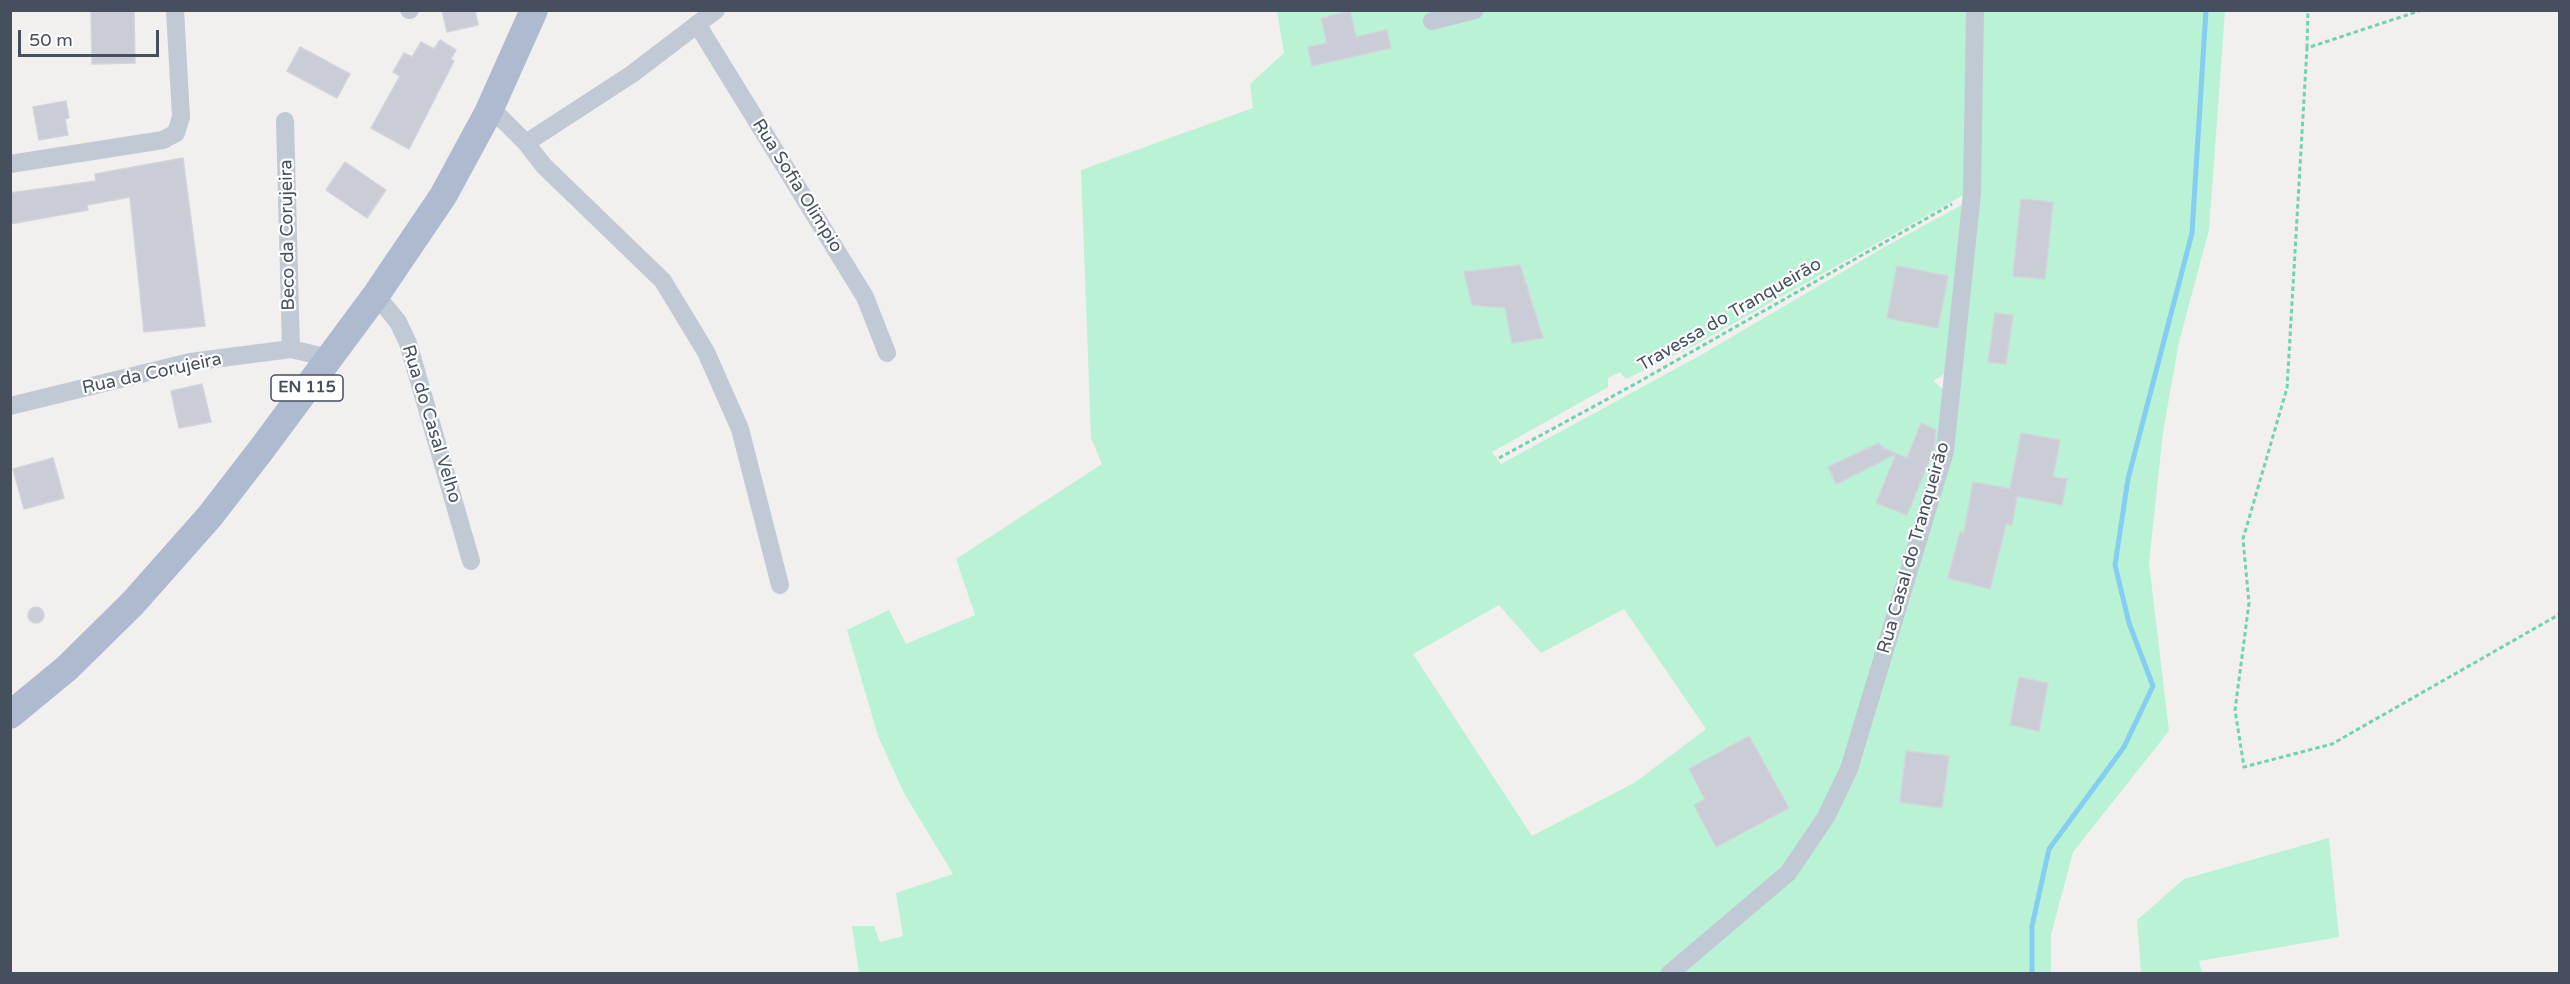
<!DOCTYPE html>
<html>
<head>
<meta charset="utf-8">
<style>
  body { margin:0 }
  #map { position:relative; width:2570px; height:984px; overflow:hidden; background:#f2efef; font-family:"Varela Round",sans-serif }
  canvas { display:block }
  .frame { position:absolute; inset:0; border:12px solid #464f5e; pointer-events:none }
  .scale { position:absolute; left:18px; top:30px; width:141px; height:27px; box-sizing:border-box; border:3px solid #464f5e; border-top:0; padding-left:8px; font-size:18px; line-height:21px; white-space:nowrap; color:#464f5e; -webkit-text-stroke:4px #fff; paint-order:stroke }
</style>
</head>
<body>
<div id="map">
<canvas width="2570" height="984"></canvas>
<div class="frame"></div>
<div class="scale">50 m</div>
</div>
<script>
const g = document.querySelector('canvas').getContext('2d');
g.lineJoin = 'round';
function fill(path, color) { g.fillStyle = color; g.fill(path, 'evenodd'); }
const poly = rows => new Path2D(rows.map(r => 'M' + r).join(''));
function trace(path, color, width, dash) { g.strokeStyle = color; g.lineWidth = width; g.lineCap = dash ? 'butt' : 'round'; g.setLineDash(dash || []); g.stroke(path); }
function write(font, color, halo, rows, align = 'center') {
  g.font = font + ' "Varela Round",sans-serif'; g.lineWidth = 4.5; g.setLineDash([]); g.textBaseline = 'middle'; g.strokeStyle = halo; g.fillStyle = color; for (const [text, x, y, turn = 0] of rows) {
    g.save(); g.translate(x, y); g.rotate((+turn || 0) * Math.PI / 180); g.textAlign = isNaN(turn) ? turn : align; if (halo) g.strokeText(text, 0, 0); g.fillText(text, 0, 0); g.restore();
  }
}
const green = poly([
  [1491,10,1970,11,1967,193,1693,346,1626,379,1620,372,1608,378,1608,387,1492,452,1501,464,1701,355,1883,248,1965,203,1949,371,1933,381,1945,391,1943,433,1833,799,1788,873,1665,973,859,973,852,926,874,926,880,942,903,936,896,893,953,874,904,793,878,736,847,630,889,610,906,644,975,615,956,559,1102,464,1091,438,1081,170,1253,108,1250,84,1284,53,1277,11,1429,11,1434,25],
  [1499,605,1541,653,1624,609,1706,729,1634,783,1532,836,1413,654],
  [1981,11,2225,11,2209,230,2179,342,2163,432,2149,563,2169,731,2073,852,2051,935,2051,973,1677,974,1833,820,1941,485],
  [1906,751,1948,756,1942,808,1900,802],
  [2329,838,2339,937,2199,961,2202,973,2141,973,2137,920,2184,879]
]);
const stream = poly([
  [2032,974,2032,926,2049,849,2124,747,2153,686,2129,623,2115,565,2128,479,2192,233,2206,10]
]);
const building = poly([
  [91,10,134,10,135,63,92,64,91,10],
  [442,10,475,10,478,25,447,32,442,10],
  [1350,11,1356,37,1387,30,1391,48,1312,66,1308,47,1327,43,1321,18,1350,11],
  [440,40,456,50,451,59,454,61,409,149,371,128,400,76,393,72,404,53,412,57,421,42,434,49,440,40],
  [300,47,350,74,337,98,287,71,300,47],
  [66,101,69,118,65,119,68,135,39,140,33,107,66,101],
  [183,158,205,326,144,332,130,197,87,205,88,210,10,224,10,193,96,181,95,174,183,158],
  [345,162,386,190,367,218,326,190,345,162],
  [2021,199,2053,202,2045,279,2013,276,2021,199],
  [1520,265,1543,338,1512,343,1505,308,1472,305,1464,272,1520,265],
  [1897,266,1948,276,1938,328,1887,318,1897,266],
  [1995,313,2013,315,2006,364,1988,362,1995,313],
  [202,384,211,422,179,428,171,391,202,384],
  [1921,423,1936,430,1934,449,1907,515,1876,503,1896,454,1836,484,1828,467,1879,443,1881,447,1907,458,1921,423],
  [2021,433,2060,440,2053,477,2067,479,2062,505,2017,496,2012,525,2006,524,1990,589,1948,578,1960,532,1964,533,1973,482,2010,489,2021,433],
  [53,458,64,498,24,509,13,469,53,458],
  '28 615a8 8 0 1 1 16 0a8 8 0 1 1-16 0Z',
  [2019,677,2048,683,2039,731,2010,725,2019,677],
  [1749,736,1789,808,1716,847,1694,805,1705,799,1689,769,1749,736],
  [1906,751,1949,756,1942,808,1900,802,1906,751]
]);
const path = poly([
  [2422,10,2307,48,2287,388,2243,539,2249,603,2235,710,2244,767,2332,744,2560,614],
  [2307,48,2308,10],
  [1499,458,1635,384,1952,204]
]);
const minor = poly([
  [409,10,410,10],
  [1432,21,1475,10],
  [697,24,865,297,887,353],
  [488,113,501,118,526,143,632,74,716,10],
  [285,121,291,349],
  [526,143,544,166,663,281,706,352,740,429,780,585],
  [10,164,163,140,176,133,181,117,175,10],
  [376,295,398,322,408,343,471,561],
  [10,406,190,362,291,349,329,358],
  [1669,974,1788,873,1826,817,1849,769,1945,451,1972,193,1975,10]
]);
const primary = poly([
  [10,715,67,668,133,603,210,516,261,450,376,295,443,196,488,113,534,10]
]);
const shields = [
  [307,388,72]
];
const shieldNames = [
  ["EN 115",307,388]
];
const streetNames = [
  ["Rua Sofia Olimpio",797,186,58],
  ["Beco da Corujeira",288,235,-91],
  ["Travessa do Tranqueirão",1730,315,-30],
  ["Rua da Corujeira",152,374,-12],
  ["Rua do Casal Velho",431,424,73],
  ["Rua Casal do Tranqueirão",1914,548,-74]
];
fill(green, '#baf2d6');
trace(stream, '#84cef2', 5);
fill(building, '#cacdd5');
trace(building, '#d2d4db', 1.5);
trace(path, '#70d3ae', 3, [4.5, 3]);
trace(minor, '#c1c9d5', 18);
trace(primary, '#adbad0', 28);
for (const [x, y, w] of shields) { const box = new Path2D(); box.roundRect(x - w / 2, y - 13, w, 26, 4.5); g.fillStyle = '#fff'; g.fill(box); trace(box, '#464f5e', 1.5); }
write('bold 16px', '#464f5e', null, shieldNames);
write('18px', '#464f5e', '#fff', streetNames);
</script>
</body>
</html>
